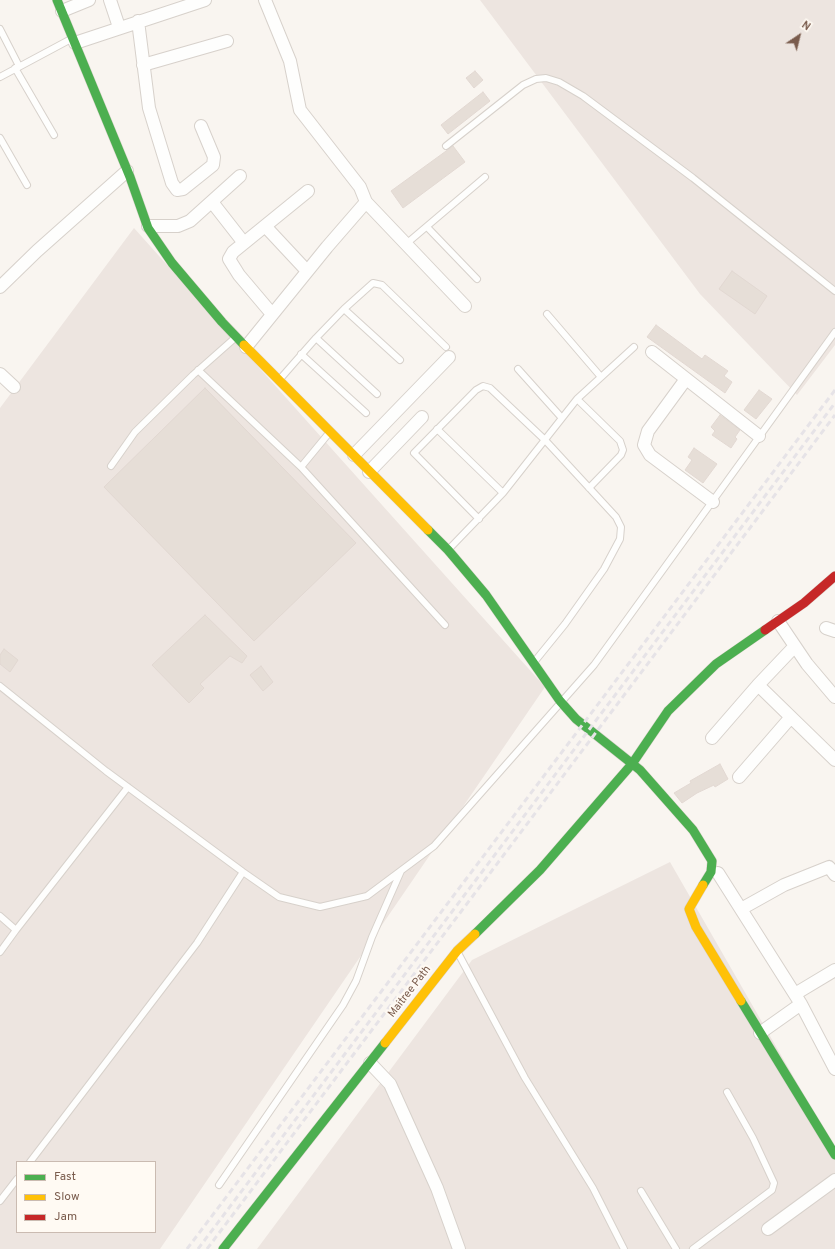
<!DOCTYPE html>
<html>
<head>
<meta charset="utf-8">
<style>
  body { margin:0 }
  #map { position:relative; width:835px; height:1249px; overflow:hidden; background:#f9f5f0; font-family:Overpass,sans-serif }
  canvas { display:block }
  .legend { position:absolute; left:16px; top:1161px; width:140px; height:72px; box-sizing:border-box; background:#fffaf3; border:1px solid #cabbb1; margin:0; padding:5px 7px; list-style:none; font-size:12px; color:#7a5c4d }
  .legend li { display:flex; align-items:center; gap:8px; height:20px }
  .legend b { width:20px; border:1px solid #cabbb1 }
  .north { position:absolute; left:779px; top:16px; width:40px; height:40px; -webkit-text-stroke:3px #fffaf3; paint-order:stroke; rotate:35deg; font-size:11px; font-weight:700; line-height:16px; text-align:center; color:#7a5c4d }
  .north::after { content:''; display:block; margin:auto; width:14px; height:18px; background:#7a5c4d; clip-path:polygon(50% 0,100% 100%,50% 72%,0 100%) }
</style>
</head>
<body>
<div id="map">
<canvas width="835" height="1249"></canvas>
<ul class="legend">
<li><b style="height:5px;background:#4caf50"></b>Fast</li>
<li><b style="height:5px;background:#ffc107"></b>Slow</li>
<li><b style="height:5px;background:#c62828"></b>Jam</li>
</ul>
<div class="north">N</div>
</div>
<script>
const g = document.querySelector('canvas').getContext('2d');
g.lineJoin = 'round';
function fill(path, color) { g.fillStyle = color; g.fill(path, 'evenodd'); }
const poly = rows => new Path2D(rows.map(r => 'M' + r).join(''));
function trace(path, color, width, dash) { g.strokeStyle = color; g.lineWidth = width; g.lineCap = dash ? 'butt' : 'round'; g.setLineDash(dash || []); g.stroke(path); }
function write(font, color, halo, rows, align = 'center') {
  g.font = font + ' Overpass,sans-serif'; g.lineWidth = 4; g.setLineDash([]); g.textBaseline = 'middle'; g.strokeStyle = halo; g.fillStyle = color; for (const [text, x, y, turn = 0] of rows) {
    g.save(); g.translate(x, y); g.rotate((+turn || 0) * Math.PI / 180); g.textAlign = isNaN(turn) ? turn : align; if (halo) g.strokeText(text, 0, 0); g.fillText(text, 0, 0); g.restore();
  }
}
const industrial = poly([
  [480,0,835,0,835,345,797,395,700,294],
  [134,228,545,687,160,1249,0,1249,0,408],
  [17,1162,155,1162,155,1232,17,1232],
  [670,862,835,1149,835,1249,257,1249,472,960]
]);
const building = poly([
  [475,71,483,80,474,88,466,78,475,71],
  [483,92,490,101,448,134,441,125,483,92],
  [453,146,465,162,403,208,391,191,453,146],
  [732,271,767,296,755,314,719,289,732,271],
  [656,325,702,359,705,355,728,371,724,376,732,382,725,393,647,337,656,325],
  [205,388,356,543,254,641,104,487,205,388],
  [759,390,772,399,756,419,744,410,759,390],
  [720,415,740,430,735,437,737,439,731,448,712,435,715,431,711,427,720,415],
  [694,448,717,464,703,483,685,470,692,460,688,457,694,448],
  [205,615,247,656,242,663,230,656,200,684,204,688,189,703,152,665,205,615],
  [4,649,18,660,10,672,0,664,0,655,4,649],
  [261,666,273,682,263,691,250,675,261,666],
  [720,764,728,779,715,787,714,785,697,793,682,803,674,793,691,783,690,781,720,764]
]);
const lane = poly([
  [0,29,19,66],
  [15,68,54,135],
  [0,77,71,39],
  [0,138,27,185],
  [446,146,523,85,536,79,546,78,559,82,583,96,693,178,835,291],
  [427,227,477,279],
  [406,244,485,177],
  [344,309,400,360],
  [547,314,601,377],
  [316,338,377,394],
  [301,354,366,413],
  [518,369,561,417],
  [198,370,301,467,445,625],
  [280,379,316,338,344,309,373,283,382,285,446,347],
  [577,399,620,441,623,450,621,455,589,488],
  [437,429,503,493],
  [111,466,135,432,193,375,236,337],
  [301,467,329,433],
  [479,519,414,453,476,390,483,386,490,388,545,440,616,517,621,527,620,539,604,569,565,624,535,661],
  [449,549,503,493,577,399,634,347],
  [0,686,106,771,243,872,279,897,320,907,367,896,434,846,594,665,835,332],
  [0,916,16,930,0,952],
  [16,930,128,787],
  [458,953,525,1078,593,1188,624,1249],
  [30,1162,197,943,243,872],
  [219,1185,343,1005,356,981,372,937,401,871],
  [641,1191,676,1249],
  [0,1201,17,1179],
  [693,1249,772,1190,774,1183,753,1138,727,1092]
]);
const street = poly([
  [110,0,119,27],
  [62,11,89,0],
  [138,21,149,108,172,183,177,190,183,189,213,165,214,157,201,126],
  [75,43,205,0],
  [143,65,227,41],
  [212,202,244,243],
  [366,202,465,306],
  [148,226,178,226,190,221,240,176],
  [265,226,307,271],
  [0,287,37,251,127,171],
  [272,314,239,275,229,259,233,252,308,191],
  [246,347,327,247,366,202,360,187,300,110,290,61,265,0],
  [652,352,759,436],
  [0,374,14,387],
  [686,379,648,431,644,445,650,455,713,502],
  [354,455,449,357],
  [369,472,422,417],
  [778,621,807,664,835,697],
  [826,628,835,631],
  [758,685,835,760],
  [712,738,758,685,795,646],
  [739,777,791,717],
  [718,873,801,1004],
  [741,909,784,885,829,867,835,875],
  [795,994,835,970],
  [760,1033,801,1004,835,1069],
  [370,1063,390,1084,437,1188,459,1249],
  [768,1229,835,1180]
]);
const fast = poly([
  [57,0,130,177,148,228,172,263,222,322,244,345],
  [428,530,448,550,486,595,560,701,576,719,640,770,693,830,712,861,711,872,703,885],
  [475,934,540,870,632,764,668,711,716,664,765,630],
  [741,1001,835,1155],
  [223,1249,385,1043]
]);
const slow = poly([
  [244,345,428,530],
  [703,885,689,909,696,927,741,1001],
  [385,1043,457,951,475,934]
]);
const jam = poly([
  [765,630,804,603,835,576]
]);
const rail = poly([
  [187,1249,835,390],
  [198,1249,835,403],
  [207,1249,835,415]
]);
const streetNames = [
  ["Maitree Path",410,992,-52]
];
fill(industrial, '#ede5e0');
fill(building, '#e6ded7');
trace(building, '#e2d8d2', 1);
trace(lane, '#d7d1cb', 8);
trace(street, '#d7d1cb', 14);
trace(fast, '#d9d2cb', 10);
trace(slow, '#d9d2cb', 10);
trace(jam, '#d9d2cb', 10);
trace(lane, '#fefefd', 6);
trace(street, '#fefefd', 12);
trace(fast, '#4caf50', 9);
trace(slow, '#ffc107', 9);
trace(jam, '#c62828', 9);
trace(rail, '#e6e3e7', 3, [6, 4]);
write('11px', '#7a5c4d', '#fffaf3', streetNames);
</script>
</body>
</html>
